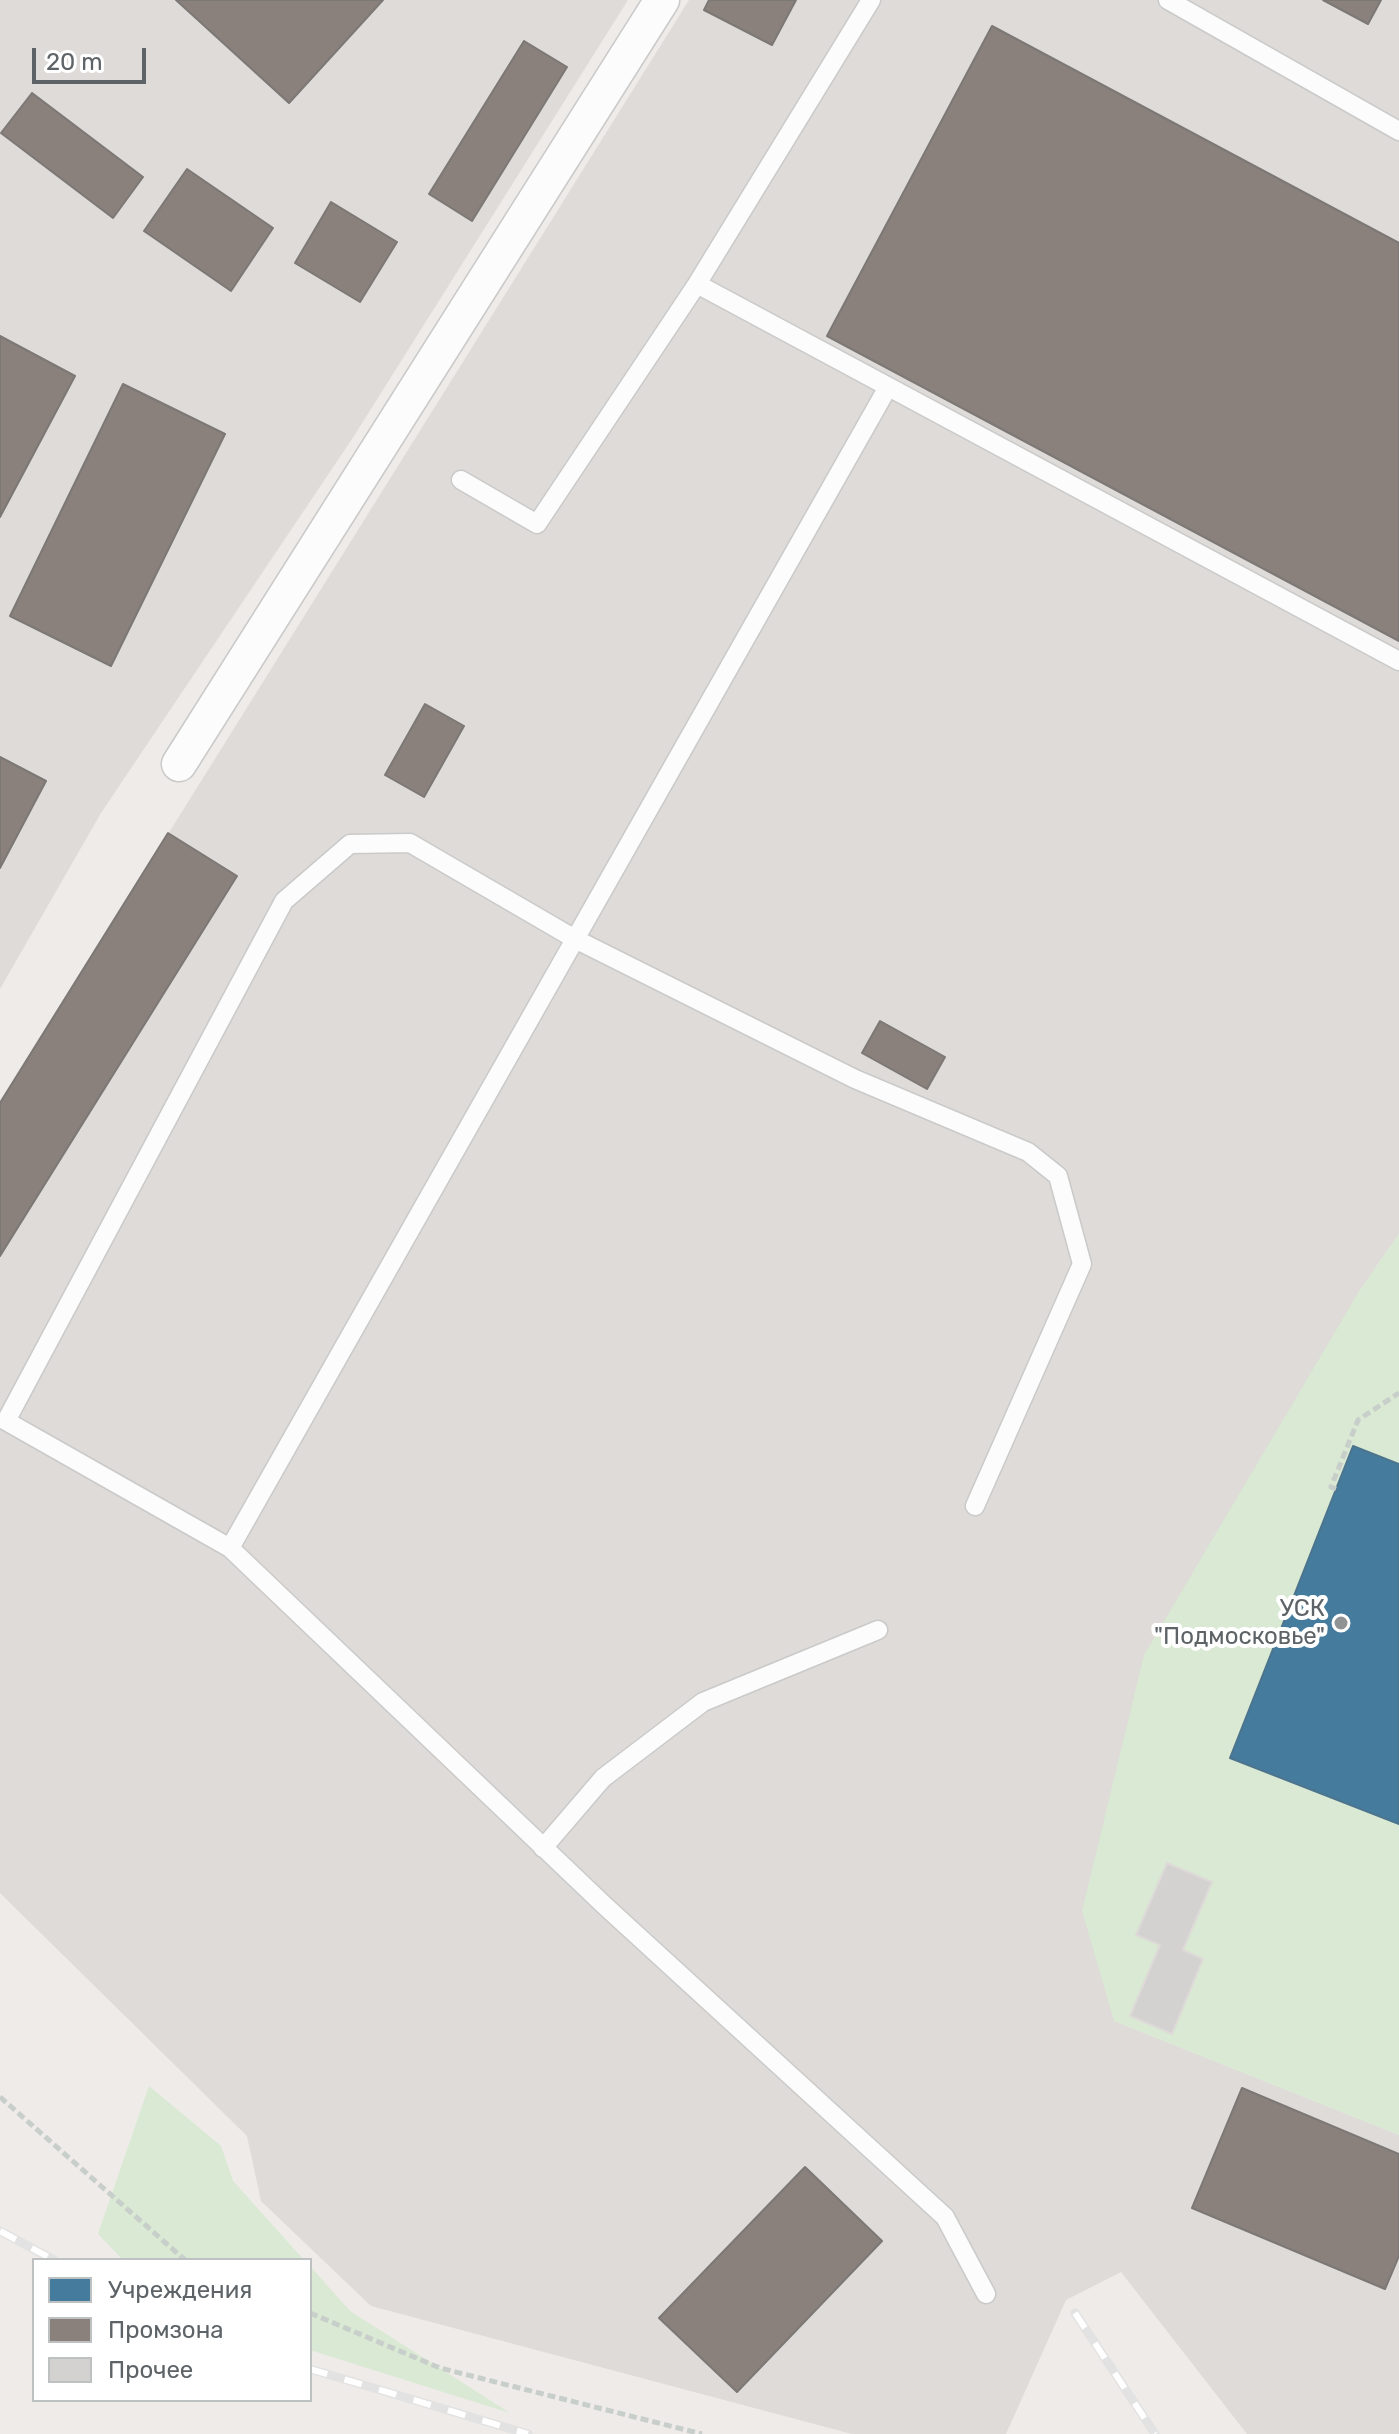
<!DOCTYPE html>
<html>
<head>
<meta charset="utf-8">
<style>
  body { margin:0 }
  #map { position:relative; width:1399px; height:2434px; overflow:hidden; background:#eeebe8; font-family:Rubik,sans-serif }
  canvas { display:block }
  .legend { position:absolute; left:32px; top:2258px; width:280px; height:144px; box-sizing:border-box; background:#fff; border:2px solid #bec1c2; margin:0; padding:10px 14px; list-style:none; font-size:24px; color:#5d6367 }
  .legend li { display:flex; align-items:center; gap:16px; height:40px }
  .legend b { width:40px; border:2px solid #bec1c2 }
  .scale { position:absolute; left:32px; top:48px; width:114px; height:36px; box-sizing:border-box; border:4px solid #5d6367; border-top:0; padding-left:10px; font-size:24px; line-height:28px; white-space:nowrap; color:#5d6367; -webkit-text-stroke:6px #fff; paint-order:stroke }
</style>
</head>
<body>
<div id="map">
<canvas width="1399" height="2434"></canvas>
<ul class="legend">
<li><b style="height:22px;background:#457b9d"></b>Учреждения</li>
<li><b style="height:22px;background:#8a817c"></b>Промзона</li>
<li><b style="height:22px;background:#d4d2d1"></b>Прочее</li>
</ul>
<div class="scale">20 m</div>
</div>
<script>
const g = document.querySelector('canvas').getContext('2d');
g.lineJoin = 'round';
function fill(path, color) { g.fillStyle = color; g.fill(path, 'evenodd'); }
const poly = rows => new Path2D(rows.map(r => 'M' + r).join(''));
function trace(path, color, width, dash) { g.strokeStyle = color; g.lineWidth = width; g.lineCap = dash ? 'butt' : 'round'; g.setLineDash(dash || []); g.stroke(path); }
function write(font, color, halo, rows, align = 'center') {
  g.font = font + ' Rubik,sans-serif'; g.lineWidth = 8; g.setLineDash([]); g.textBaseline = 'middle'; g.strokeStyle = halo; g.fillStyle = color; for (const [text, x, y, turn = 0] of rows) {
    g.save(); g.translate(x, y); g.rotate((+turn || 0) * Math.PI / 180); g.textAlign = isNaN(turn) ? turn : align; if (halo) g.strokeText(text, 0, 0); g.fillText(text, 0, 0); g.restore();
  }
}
const industrial = poly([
  [0,0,628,0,354,436,101,813,0,989],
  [689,0,1399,0,1399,1234,1358,1293,1114,2021,1399,2135,1399,2434,1247,2434,1121,2272,1066,2300,1006,2434,852,2434,371,2306,261,2201,247,2136,0,1893,0,1103]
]);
const green = poly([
  [1399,1234,1399,2135,1114,2021,1082,1911,1144,1655,1358,1293],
  [149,2086,221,2146,233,2181,304,2260,123,2260,98,2234],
  [310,2266,350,2311,510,2413,310,2350]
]);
const public = poly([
  [1353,1446,1399,1464,1399,1824,1230,1758,1353,1446]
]);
const industry = poly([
  [176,0,383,0,289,103,176,0],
  [709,0,796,0,772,45,704,10,709,0],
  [1323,0,1381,0,1368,24,1323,0],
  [992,26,1399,243,1399,641,827,336,992,26],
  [524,41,567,67,472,221,429,194,524,41],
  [32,93,143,177,113,218,1,133,32,93],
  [187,169,273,228,231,291,144,231,187,169],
  [331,202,397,242,360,302,295,263,331,202],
  [0,336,75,376,0,517,0,336],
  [123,384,225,434,111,666,10,616,123,384],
  [425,704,464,726,424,797,385,775,425,704],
  [0,757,46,781,0,868,0,757],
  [168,833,237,876,0,1256,0,1103,168,833],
  [880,1021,945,1057,927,1089,862,1053,880,1021],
  [1242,2088,1399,2154,1399,2256,1385,2289,1192,2208,1242,2088],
  [805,2167,882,2241,737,2392,659,2318,805,2167]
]);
const building = poly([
  [1167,1863,1212,1882,1183,1950,1203,1959,1172,2034,1130,2016,1160,1945,1136,1935,1167,1863]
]);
const path = poly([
  [1336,1489,1331,1487,1358,1420,1399,1393],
  [0,2097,185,2260],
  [310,2313,440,2368,702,2434]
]);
const service = poly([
  [1168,0,1399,131],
  [697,284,1399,661],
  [461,480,537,524,697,284,871,0],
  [975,1506,1082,1264,1058,1176,1028,1152,855,1079,575,939,410,843,350,844,284,901,6,1421,230,1548,604,1905,945,2217,986,2294],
  [230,1548,888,387],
  [543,1848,603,1778,703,1702,878,1630]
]);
const minor = poly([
  [179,764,662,0]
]);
const rail = poly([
  [0,2231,54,2260],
  [1075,2313,1155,2434],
  [310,2369,528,2434]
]);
const markers = [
  [1341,1623,8,"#909394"]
];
const poiNames = [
  ["УСК",1325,1609],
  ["\"Подмосковье\"",1325,1637]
];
fill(industrial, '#dedbd8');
fill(green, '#d9e9d3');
fill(public, '#457b9d');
trace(public, '#4c748d', 2);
fill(industry, '#8a817c');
trace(industry, '#7c7876', 2);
fill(building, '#d4d2d1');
trace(building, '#dddad8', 2);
trace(service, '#cacaca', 21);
trace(minor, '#cacaca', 37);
trace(path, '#c8ceca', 5, [8, 4]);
trace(service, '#fcfcfc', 18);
trace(minor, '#fcfcfc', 34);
trace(rail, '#e3e2e2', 9);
trace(rail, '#fff', 6, [18]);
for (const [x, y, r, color] of markers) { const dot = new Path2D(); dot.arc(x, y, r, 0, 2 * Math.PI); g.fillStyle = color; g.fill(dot); trace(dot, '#fff', 3); }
write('24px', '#5d6367', '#fff', poiNames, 'right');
</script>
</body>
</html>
